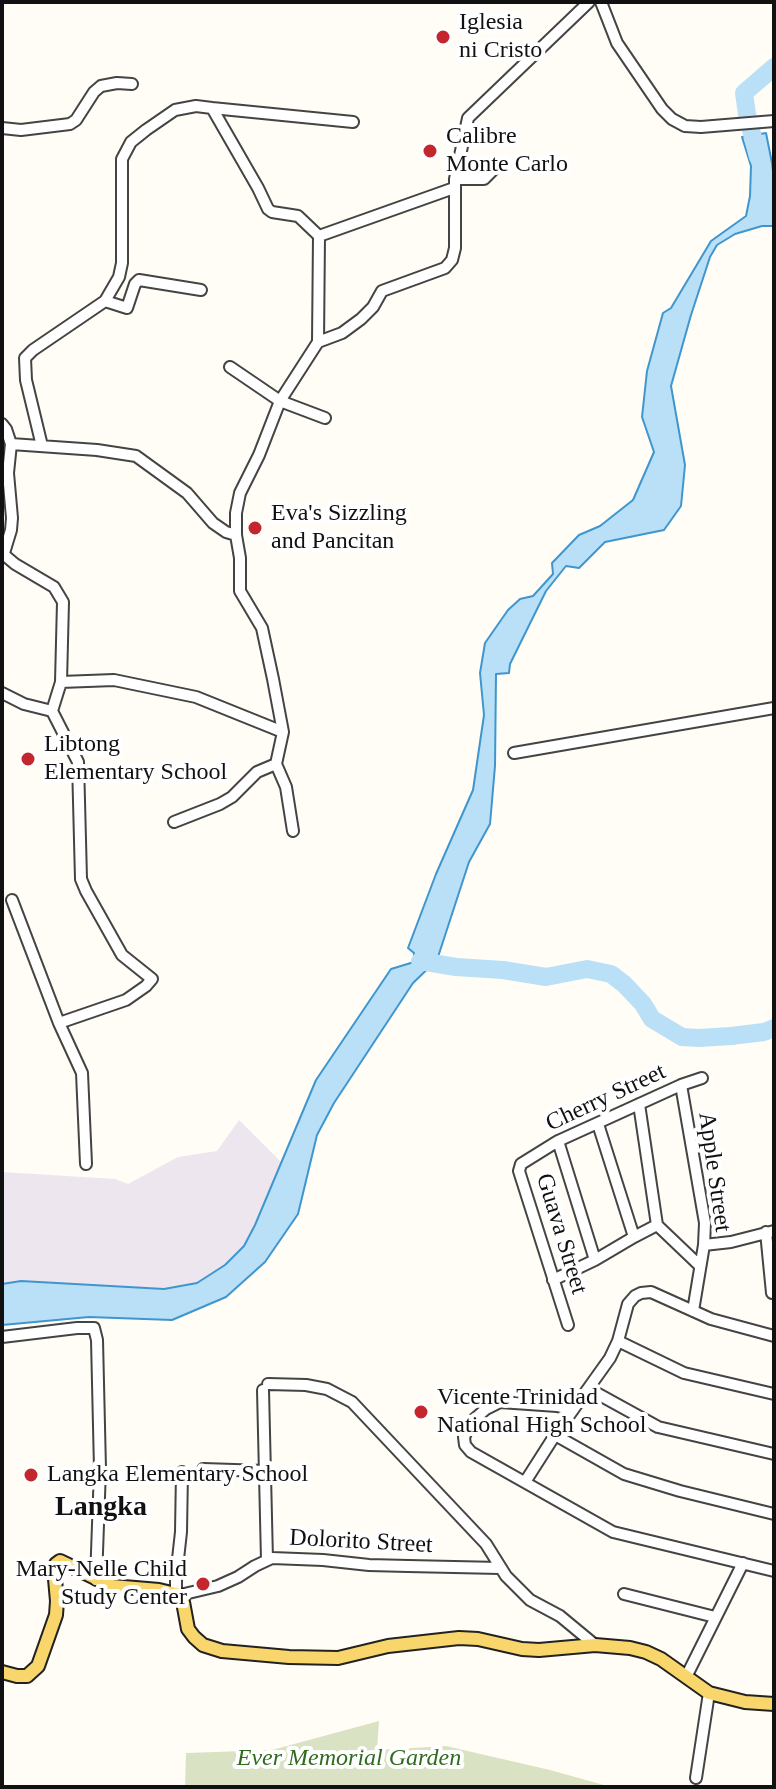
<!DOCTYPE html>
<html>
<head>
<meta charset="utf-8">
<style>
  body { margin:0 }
  #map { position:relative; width:776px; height:1789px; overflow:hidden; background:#fffdf5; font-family:"Times New Roman",serif }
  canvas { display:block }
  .frame { position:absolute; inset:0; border:4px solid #111; pointer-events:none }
</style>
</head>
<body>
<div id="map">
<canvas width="776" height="1789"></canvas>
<div class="frame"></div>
</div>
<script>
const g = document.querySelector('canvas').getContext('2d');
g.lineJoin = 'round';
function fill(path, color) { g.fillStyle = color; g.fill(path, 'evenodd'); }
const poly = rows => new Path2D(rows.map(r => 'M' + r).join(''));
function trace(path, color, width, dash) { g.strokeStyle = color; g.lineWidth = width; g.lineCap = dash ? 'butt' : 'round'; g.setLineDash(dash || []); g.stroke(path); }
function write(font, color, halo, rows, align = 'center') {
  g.font = font + ' "Times New Roman",serif'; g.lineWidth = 8; g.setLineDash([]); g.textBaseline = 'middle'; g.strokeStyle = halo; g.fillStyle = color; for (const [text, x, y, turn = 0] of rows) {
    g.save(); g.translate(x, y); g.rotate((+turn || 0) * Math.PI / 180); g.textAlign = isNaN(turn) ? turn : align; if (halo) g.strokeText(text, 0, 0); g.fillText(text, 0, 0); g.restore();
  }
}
const industrial = poly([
  [239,1120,281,1162,255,1225,244,1246,225,1265,196,1283,164,1289,21,1281,2,1284,2,1172,115,1179,128,1184,178,1157,217,1151]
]);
const cemetery = poly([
  [379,1721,377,1750,446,1746,550,1770,611,1787,185,1787,186,1753,272,1750]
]);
const water = poly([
  [766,133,772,163,774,179,774,226,762,226,735,234,717,245,710,257,691,315,671,386,685,465,681,506,664,530,605,542,579,568,566,566,546,591,510,664,509,673,496,674,495,766,490,824,469,862,437,960,413,983,334,1103,317,1135,298,1214,265,1262,226,1297,172,1320,89,1317,2,1325,2,1284,21,1281,164,1289,197,1283,225,1265,244,1246,255,1225,316,1080,391,969,414,962,414,953,408,948,436,874,473,790,484,715,480,673,485,643,508,610,520,599,533,596,553,574,552,563,579,535,600,526,633,500,654,452,642,417,647,371,663,313,671,308,711,241,746,216,750,196,751,166,742,137,766,133]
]);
const river = poly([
  [758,157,747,114,744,93,774,67],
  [420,961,456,967,503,970,546,977,587,969,611,974,624,984,643,1004,652,1019,682,1037,699,1038,731,1036,764,1032,774,1028]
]);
const minor = poly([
  [601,2,617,43,662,109,672,119,685,126,701,127,774,121],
  [212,108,353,122],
  [2,128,21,130,70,124,76,120,94,92,101,86,117,83,132,84],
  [455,179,484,179,498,165],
  [105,301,127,308,135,284,139,280,201,290],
  [318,342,342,333,361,319,373,307,382,291,445,268,452,260,455,248,455,179,468,118,589,2],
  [230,367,280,401,325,418],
  [2,424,6,429,11,444,8,473,12,518,11,530,4,553],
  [11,444,97,450,136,456,187,493,213,523,226,532,236,535,236,513,240,493,259,455,280,401,318,342,319,236,454,188],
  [42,446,26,380,25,358,33,350,105,301,119,277,122,263,122,159,131,142,146,130,175,110,196,106,212,108,258,188,268,209,272,212,298,216,319,236],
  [236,535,240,558,240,591,262,628,273,679,283,732,276,764,286,787,293,831],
  [2,553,15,564,54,587,63,602,61,682,52,711,78,762,81,879,86,891,122,955,152,979,146,986,126,1000,59,1023],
  [61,682,114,680,196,697,283,732],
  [2,693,24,704,52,711],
  [514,753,774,708],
  [174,822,220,804,232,797,257,772,276,764],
  [12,900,59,1023,82,1073,86,1164],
  [681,1085,705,1223,704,1245,693,1311],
  [639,1104,657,1225],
  [598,1124,634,1237],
  [558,1141,595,1260],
  [766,1232,772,1293],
  [704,1245,731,1242,774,1231],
  [553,1280,595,1260,634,1237,657,1225,700,1266],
  [568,1325,519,1171,521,1164,558,1141,681,1085,702,1078],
  [2,1337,77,1328,94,1328,97,1340,100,1469,96,1580],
  [618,1341,684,1373,774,1394],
  [268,1384,306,1385,327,1389,352,1402,486,1544,506,1576,530,1600,560,1616,595,1645],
  [589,1389,658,1427,774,1454],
  [263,1390,267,1560],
  [573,1410,557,1406,500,1402,486,1409,472,1421,464,1437,465,1445,471,1452,613,1532,774,1571],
  [555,1435,624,1474,680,1491,774,1514],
  [203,1469,265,1471],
  [525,1482,555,1435,610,1358,618,1341,628,1304,635,1296,641,1293,651,1292,711,1319,774,1336],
  [176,1594,176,1577,181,1532,182,1472],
  [624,1594,715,1617],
  [180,1595,218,1586,238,1577,255,1566,272,1558,323,1560,369,1565,408,1566,500,1568],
  [686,1677,743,1563],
  [696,1778,709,1693]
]);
const major = poly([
  [2,1672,17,1676,27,1676,38,1666,56,1615,57,1601,54,1568,56,1564,60,1561,112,1586,159,1590,180,1595,183,1602,188,1629,194,1637,203,1645,222,1651,289,1657,338,1658,388,1646,459,1638,478,1639,522,1649,539,1650,595,1645,630,1648,646,1652,661,1659,709,1693,745,1702,774,1704]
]);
const markers = [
  [443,37,8,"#c4262e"],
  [430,151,8,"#c4262e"],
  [255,528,8,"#c4262e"],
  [28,759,8,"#c4262e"],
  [421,1412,8,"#c4262e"],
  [31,1475,8,"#c4262e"],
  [203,1584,8,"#c4262e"]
];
const poiNames = [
  ["Iglesia",459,23],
  ["ni Cristo",459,51],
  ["Calibre",446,137],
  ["Monte Carlo",446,165],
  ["Eva's Sizzling",271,514],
  ["and Pancitan",271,542],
  ["Libtong",44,745],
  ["Elementary School",44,773],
  ["Vicente Trinidad",437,1398],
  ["National High School",437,1426],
  ["Langka Elementary School",47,1475],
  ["Mary-Nelle Child",187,1570,"right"],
  ["Study Center",187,1598,"right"]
];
const streetNames = [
  ["Cherry Street",606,1098,-25],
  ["Apple Street",714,1172,82],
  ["Guava Street",561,1234,73],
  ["Dolorito Street",361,1542,3]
];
const parkNames = [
  ["Ever Memorial Garden",349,1759]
];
const quarterNames = [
  ["Langka",101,1508]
];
fill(industrial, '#eee6ef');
fill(cemetery, '#d9e3c4');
fill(water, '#b9e0f7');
trace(water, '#3f96cf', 2);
trace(river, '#b9e0f7', 18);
trace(minor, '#444', 14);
trace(major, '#222', 16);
trace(minor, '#fff', 10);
trace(major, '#f9d66b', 12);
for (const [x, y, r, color] of markers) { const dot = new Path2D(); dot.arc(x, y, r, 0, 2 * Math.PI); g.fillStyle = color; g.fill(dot); trace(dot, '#fff', 3); }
write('24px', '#111', '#fff', poiNames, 'left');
write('24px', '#111', '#fff', streetNames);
write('italic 24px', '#2f6b1f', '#fff', parkNames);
write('bold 28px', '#111', '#fff', quarterNames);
</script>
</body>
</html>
